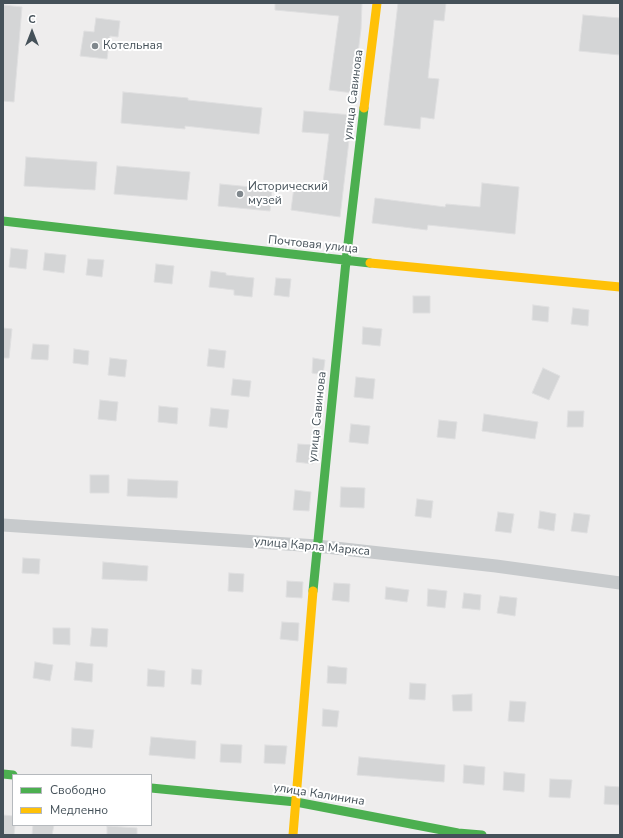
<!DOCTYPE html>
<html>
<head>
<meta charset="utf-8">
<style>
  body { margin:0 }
  #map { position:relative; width:623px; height:838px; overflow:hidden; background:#eeeded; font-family:"Nunito Sans",sans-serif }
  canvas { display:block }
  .frame { position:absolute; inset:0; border:4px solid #455159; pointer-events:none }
  .legend { position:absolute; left:12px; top:774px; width:140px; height:52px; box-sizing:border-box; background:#fff; border:1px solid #b5b9bd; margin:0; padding:5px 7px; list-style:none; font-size:12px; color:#455159 }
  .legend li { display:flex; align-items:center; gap:8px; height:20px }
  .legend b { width:20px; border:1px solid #b5b9bd }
  .north { position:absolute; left:12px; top:12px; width:40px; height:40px; -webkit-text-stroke:3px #fff; paint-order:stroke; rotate:0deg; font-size:11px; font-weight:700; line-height:16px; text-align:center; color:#455159 }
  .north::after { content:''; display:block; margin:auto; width:14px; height:18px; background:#455159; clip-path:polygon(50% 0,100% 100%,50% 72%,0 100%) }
</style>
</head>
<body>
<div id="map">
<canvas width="623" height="838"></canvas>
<div class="frame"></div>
<ul class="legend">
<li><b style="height:5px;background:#4caf50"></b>Свободно</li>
<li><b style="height:5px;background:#ffc107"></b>Медленно</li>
</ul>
<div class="north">С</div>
</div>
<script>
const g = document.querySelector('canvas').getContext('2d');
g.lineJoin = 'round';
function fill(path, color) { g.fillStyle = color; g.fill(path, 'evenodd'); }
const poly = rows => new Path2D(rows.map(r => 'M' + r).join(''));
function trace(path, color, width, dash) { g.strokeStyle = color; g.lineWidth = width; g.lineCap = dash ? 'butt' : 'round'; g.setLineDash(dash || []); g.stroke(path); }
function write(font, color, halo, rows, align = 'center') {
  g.font = font + ' "Nunito Sans",sans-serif'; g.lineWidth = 4; g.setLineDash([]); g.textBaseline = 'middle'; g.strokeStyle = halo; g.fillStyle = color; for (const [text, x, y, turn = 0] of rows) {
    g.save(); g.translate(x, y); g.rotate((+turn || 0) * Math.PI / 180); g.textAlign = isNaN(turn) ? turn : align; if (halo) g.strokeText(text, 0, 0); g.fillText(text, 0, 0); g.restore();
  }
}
const building = poly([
  [275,3,362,3,361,29,353,93,329,90,339,16,275,10,275,3],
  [398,3,446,3,444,21,434,20,428,78,439,79,434,119,421,117,420,129,384,125,398,3],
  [3,5,22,7,14,102,3,101,3,5],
  [583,15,620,18,620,55,579,51,583,15],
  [96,18,120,21,118,37,110,36,107,59,80,56,84,31,94,32,96,18],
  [123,92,188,98,188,100,262,108,259,134,185,126,185,129,121,123,123,92],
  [304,111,352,115,340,217,291,210,294,187,322,191,329,134,302,132,304,111],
  [26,157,97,162,95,190,24,186,26,157],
  [117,166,190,172,187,200,114,194,117,166],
  [482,183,519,187,515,234,428,225,427,230,372,223,375,198,445,207,446,204,480,207,482,183],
  [220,184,272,189,270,211,218,206,220,184],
  [11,248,28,250,26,269,9,267,11,248],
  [45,253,66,255,64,273,43,270,45,253],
  [88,259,104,260,102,277,86,275,88,259],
  [156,264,174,266,172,284,154,282,156,264],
  [211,271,226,273,226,275,254,278,252,297,234,295,234,290,209,287,211,271],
  [276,278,291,279,289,297,274,295,276,278],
  [413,296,430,296,430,313,413,313,413,296],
  [533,305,549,307,548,322,532,320,533,305],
  [573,308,589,310,588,326,571,324,573,308],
  [363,327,382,329,380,346,362,344,363,327],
  [3,328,12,329,9,358,3,358,3,328],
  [33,344,49,345,48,360,31,359,33,344],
  [74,349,89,351,88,365,73,363,74,349],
  [209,349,226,351,224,368,207,366,209,349],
  [110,358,127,360,125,377,108,375,110,358],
  [313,358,325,360,323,375,312,373,313,358],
  [543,368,560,376,549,400,532,393,543,368],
  [356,377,375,379,373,399,354,397,356,377],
  [233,379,251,381,249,397,231,395,233,379],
  [100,400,118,402,116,421,98,419,100,400],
  [159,406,178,408,177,424,158,422,159,406],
  [211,408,229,410,227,428,209,426,211,408],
  [568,411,584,411,583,427,567,427,568,411],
  [484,414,538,422,535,439,482,431,484,414],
  [439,420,457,422,455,439,437,437,439,420],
  [351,424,370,426,368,444,349,442,351,424],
  [298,444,315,445,313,464,296,462,298,444],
  [90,475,109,475,109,493,90,493,90,475],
  [128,479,178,481,177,498,127,496,128,479],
  [341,487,365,488,364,508,340,507,341,487],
  [295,490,311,492,309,511,293,510,295,490],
  [417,499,433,501,431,518,415,516,417,499],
  [540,511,556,514,554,531,538,528,540,511],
  [498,512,514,514,511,533,495,531,498,512],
  [574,513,590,515,587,533,571,531,574,513],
  [23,558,40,559,39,574,22,573,23,558],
  [103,562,148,566,147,581,102,579,103,562],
  [229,573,244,574,243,592,228,591,229,573],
  [287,581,303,582,302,598,286,597,287,581],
  [334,583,350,584,349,602,332,600,334,583],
  [386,587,409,590,407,602,385,599,386,587],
  [428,589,447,591,445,608,427,606,428,589],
  [464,593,481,595,480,610,462,608,464,593],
  [500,596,517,598,515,616,497,613,500,596],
  [282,622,299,623,298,641,280,639,282,622],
  [53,628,70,628,70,645,53,644,53,628],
  [92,628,108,629,107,647,90,646,92,628],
  [35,662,53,665,50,681,33,678,35,662],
  [76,662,93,664,92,682,74,680,76,662],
  [328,666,347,668,346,684,327,683,328,666],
  [148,669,165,671,164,687,147,686,148,669],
  [192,669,202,670,201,685,191,684,192,669],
  [410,683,426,684,425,700,409,699,410,683],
  [472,694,472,711,453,711,452,695,472,694],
  [510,701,526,702,524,722,508,721,510,701],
  [323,709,339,711,337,727,322,726,323,709],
  [72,728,94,730,92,748,71,746,72,728],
  [151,737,196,741,195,759,149,755,151,737],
  [221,744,242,745,241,763,220,762,221,744],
  [265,745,287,746,285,764,264,763,265,745],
  [359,757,445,765,444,782,357,775,359,757],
  [464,765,485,767,484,785,463,783,464,765],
  [504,772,525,774,524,792,503,790,504,772],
  [550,779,572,780,570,798,549,797,550,779],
  [605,786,620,787,620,805,604,804,605,786],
  [3,815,13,816,13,825,15,825,14,835,3,835,3,815],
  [33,825,54,825,52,835,32,835,33,825],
  [107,826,137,828,137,835,107,835,107,826]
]);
const street = poly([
  [3,525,317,546,496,566,620,583]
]);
const fast = poly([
  [3,221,370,263],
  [313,591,346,261,364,108],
  [3,774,13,775],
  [151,788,296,802,458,833,482,835]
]);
const slow = poly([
  [364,108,377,3],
  [370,263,620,287],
  [293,835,313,591]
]);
const markers = [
  [95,46,4,"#80888d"],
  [240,194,4,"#80888d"]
];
const poiNames = [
  ["Котельная",103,46],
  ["Исторический",248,187],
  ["музей",248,201]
];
const streetNames = [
  ["улица Савинова",354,95,-83],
  ["Почтовая улица",313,245,6],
  ["улица Савинова",318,417,-84],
  ["улица Карла Маркса",312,547,5],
  ["улица Калинина",319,795,9]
];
fill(building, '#d4d5d6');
trace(building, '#dfdfe0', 1);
trace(street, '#c7cacc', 13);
trace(fast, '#4caf50', 9);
trace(slow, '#ffc107', 9);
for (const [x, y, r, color] of markers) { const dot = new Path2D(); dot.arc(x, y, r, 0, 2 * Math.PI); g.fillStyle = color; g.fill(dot); trace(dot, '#fff', 1.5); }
write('12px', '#455159', '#fff', poiNames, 'left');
write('12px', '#455159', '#fff', streetNames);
</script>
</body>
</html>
